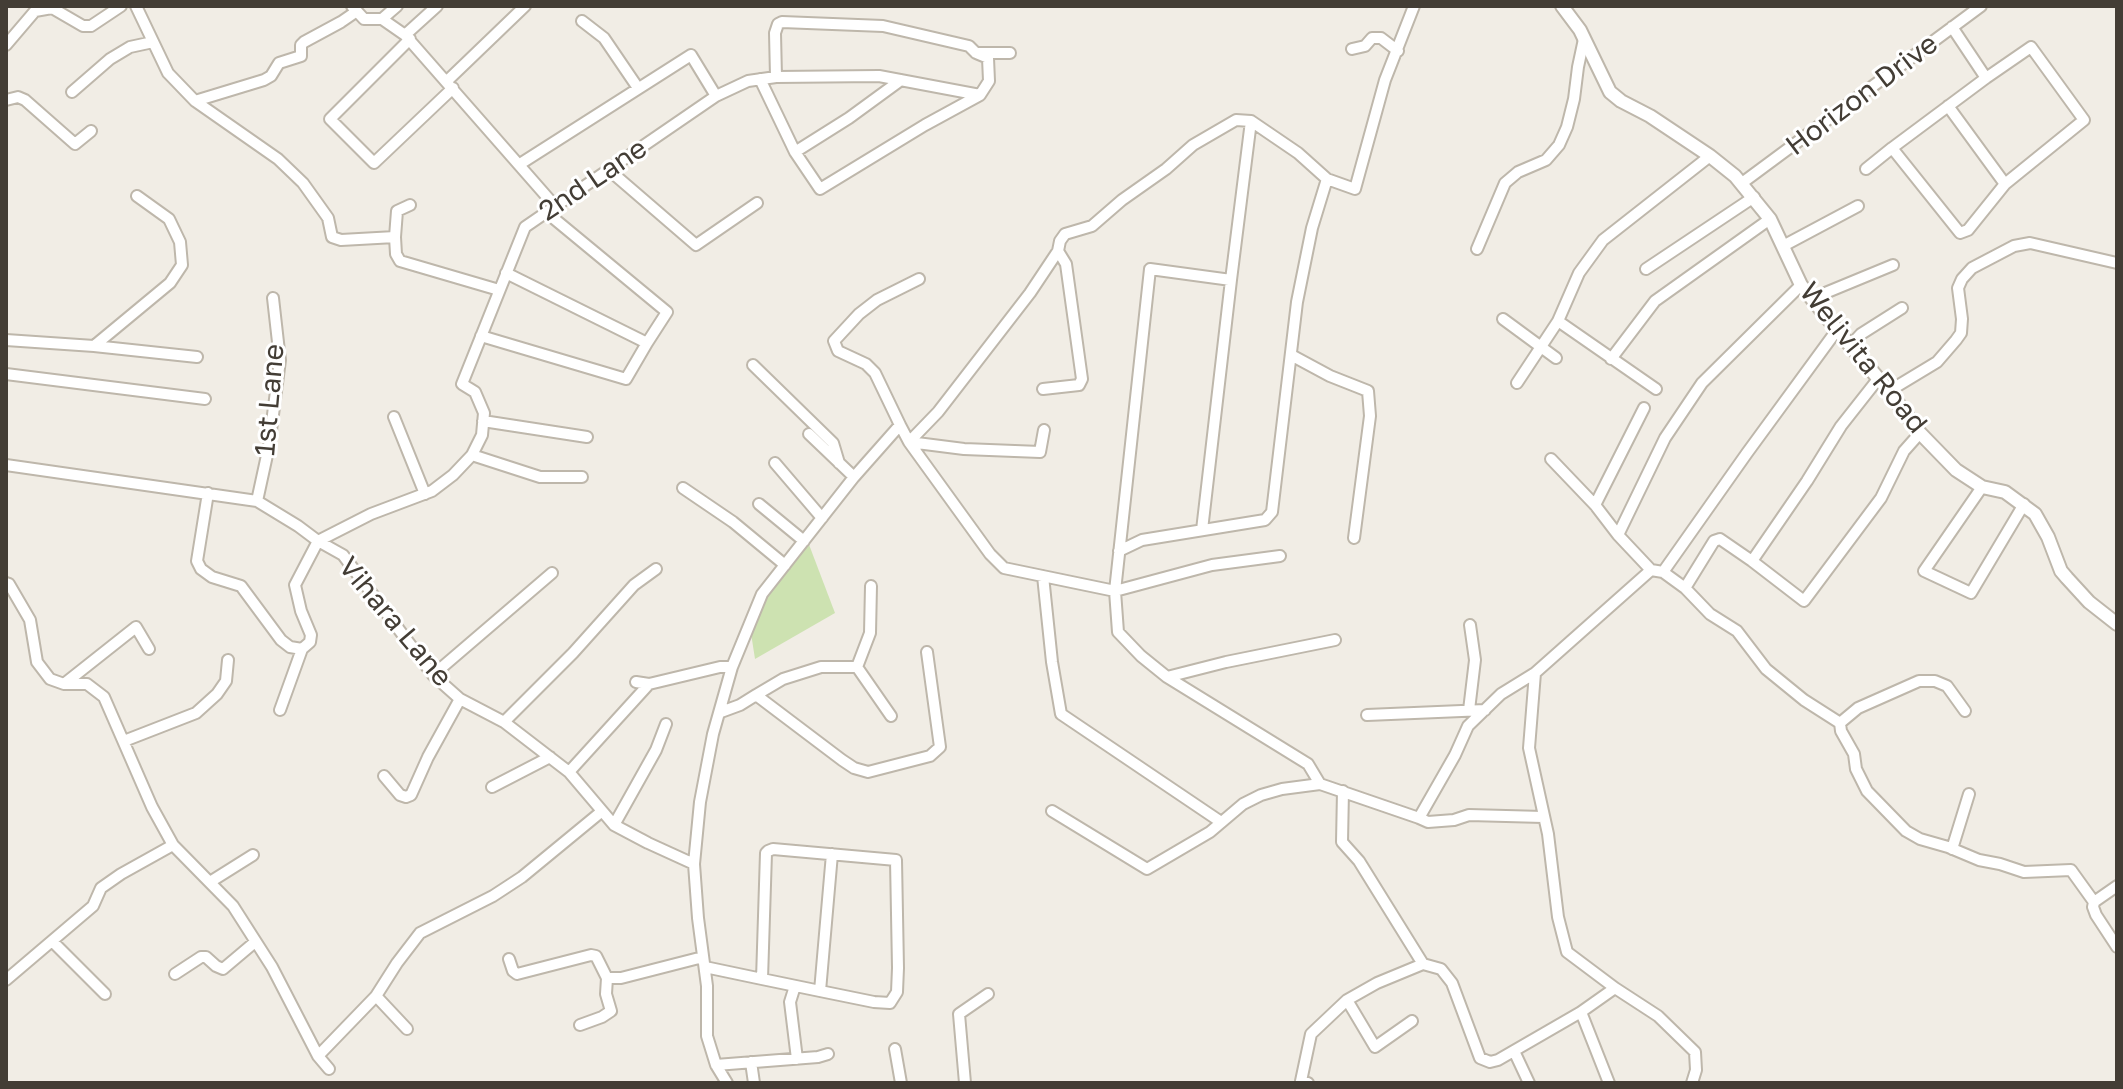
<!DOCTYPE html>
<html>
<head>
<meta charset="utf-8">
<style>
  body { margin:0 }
  #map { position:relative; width:2123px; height:1089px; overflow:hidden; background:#f1ede5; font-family:"Golos Text",sans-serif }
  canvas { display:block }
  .frame { position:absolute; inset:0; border:8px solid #433d35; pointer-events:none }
</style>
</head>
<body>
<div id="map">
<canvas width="2123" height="1089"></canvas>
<div class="frame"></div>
</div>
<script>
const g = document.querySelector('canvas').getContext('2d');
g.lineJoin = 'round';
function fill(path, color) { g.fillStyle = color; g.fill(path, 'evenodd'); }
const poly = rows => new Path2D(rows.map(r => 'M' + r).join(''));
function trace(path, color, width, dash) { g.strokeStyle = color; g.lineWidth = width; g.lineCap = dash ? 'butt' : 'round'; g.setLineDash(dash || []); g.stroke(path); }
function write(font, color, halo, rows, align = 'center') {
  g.font = font + ' "Golos Text",sans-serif'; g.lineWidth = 6; g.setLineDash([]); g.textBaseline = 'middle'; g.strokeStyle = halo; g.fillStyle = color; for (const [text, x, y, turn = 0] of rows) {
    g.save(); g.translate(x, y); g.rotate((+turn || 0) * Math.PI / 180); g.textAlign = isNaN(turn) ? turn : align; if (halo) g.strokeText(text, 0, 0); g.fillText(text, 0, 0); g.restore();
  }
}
const green = poly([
  [808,542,835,613,755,659,750,627,765,596]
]);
const minor = poly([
  [136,6,168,73,195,101,278,159,303,183,328,218,332,237,341,240,395,237],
  [352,6,364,19,382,19,405,35,555,206],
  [382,19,397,6],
  [582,21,604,38,638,88],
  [1952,27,1986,78],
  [405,35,437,6],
  [410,39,330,119,374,163,453,88],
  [6,45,35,11,52,8,83,26,91,26,121,6],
  [1352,49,1365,46,1372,38,1381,38,1398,51],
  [776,77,775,33,778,24,782,22,883,26,969,46,976,53,1010,53],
  [760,79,795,152,820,189,925,125,980,95,989,81,988,58,976,53],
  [447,81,525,6],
  [72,92,110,59,130,47,153,42],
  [6,100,18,97,25,100,75,144,91,131],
  [195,101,264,80,271,76,279,63,301,56,301,45,304,42,341,22,357,11],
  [1948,106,2005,184],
  [795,152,849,118,901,80],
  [520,164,691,55,716,96],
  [1866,169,1892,148,1986,78,2031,47,2084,120,2005,184,1968,230,1960,233,1892,148],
  [609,170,696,245,757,203],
  [1742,183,1981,6],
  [410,205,397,211,395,237,396,254,400,261,499,290],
  [546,212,667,312,647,343],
  [1783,246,1858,206],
  [1477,249,1505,183,1518,172,1546,160,1559,145,1567,127,1574,99,1578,67,1584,39],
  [1646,269,1754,197],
  [1231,280,1150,269,1115,591,1118,632,1141,656,1167,677,1308,764,1320,784],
  [1801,285,1702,383,1665,438,1618,535,1651,570,1663,572,1685,588,1710,614,1737,631,1766,669,1804,700,1840,723],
  [1813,298,1893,265],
  [1503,319,1556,358],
  [481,336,626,379,647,343,506,273],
  [6,340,94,346,197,357],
  [94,346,170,283,182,265,180,242,169,219,137,196],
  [1850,346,1861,334,1902,308],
  [1291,355,1330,376,1368,391,1370,416,1354,538],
  [1611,359,1655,301,1770,219],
  [753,365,833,443,839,463],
  [6,374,205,399],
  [1878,379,1841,426,1807,481,1752,561,1804,601,1881,498,1904,451,1920,433],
  [1517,383,1558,321],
  [1043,389,1079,385,1082,379,1066,264,1058,251],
  [1656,389,1558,321,1579,273,1603,240,1710,156],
  [1889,391,1937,362,1956,340,1961,333,1962,319,1958,288,1962,279,1972,268,2014,246,2030,243,2117,263],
  [394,417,425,494],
  [483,421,587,437],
  [900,425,875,373,866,364,838,351,834,341,859,314,877,300,919,279],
  [1044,430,1040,452,964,449,909,442,990,554,1004,568,1115,591,1212,565,1280,556],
  [809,434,854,477],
  [472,455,540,477,582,477],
  [1551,459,1595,505,1618,535],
  [775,463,822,518],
  [6,465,257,501,298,526,318,541,343,555,433,675,460,699,504,722,569,772,614,825,648,843,694,864],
  [1982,487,1924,571,1971,593,2024,504],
  [683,488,733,522,785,565],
  [208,493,197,561,201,569,212,577,241,586,281,640,290,647,302,649,310,642,311,635,301,611,295,585,318,541,371,514,432,491,453,475,472,455,482,435,484,413,475,392,462,384,525,227,716,96,748,81,776,77,879,76,980,95],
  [257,501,269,446,280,360,273,298],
  [759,504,804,541],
  [1595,505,1644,408],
  [1202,530,1231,280,1251,121],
  [1119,551,1142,540,1265,520,1272,512,1297,302,1312,228,1327,179],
  [1663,572,1747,453,1837,330],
  [1043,576,1052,662,1061,714,1221,822],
  [6,583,9,584,30,620,37,662,50,679,64,684,87,684,104,697,152,807,173,845,121,874,101,888,93,906,6,980],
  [1685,588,1714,541,1720,539,1752,561],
  [857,667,870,633,871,586],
  [433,675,552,573],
  [1167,677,1226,662,1335,640],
  [636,682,649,684,720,667,732,667],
  [64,684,136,627,149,649],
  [756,695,783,679,821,667,857,667,891,716],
  [280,710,302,649],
  [1469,710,1475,660,1470,625],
  [721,712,740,705,756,695,842,760,854,768,868,772,930,756,940,747,927,652],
  [1367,715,1485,710],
  [504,722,573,653,634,585,656,569],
  [1840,723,1841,731,1854,754,1856,769,1867,791,1906,831,1920,839,1948,847,1979,860,2000,864,2024,872,2071,870,2094,902,2117,886],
  [1840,723,1858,708,1919,681,1935,681,1947,686,1965,711],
  [124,741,196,713,217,694,226,681,228,660],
  [569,772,649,684],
  [384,776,400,795,406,797,411,795,428,757,460,699],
  [492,787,550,757],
  [1052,811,1147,869,1210,832,1243,804,1261,795,1282,789,1320,784,1419,818,1455,755,1468,726,1501,694,1535,673],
  [1419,818,1428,822,1454,820,1469,815,1543,817],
  [614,825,656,750,666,724],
  [173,845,233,906,272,967,318,1056,329,1069],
  [1952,849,1969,794],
  [210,882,253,855],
  [2094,902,2093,907,2096,915,2117,947],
  [52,941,105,994],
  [509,959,513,971,517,974,591,955,596,956,607,978,606,994,611,1011,602,1017,580,1025],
  [1423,964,1441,969,1452,983,1480,1058,1490,1062,1498,1060,1581,1012],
  [705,967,762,979,820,991,874,1002,890,1003,897,992,898,968,896,860,773,849,768,851,766,853,762,979],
  [175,974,201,957,206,957,216,966,223,969,255,942],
  [607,978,621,978,703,957],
  [795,986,790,1002,797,1059],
  [1615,988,1567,952,1558,917,1548,834,1529,748,1535,673,1651,570],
  [820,991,832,854],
  [1347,1000,1375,1047,1412,1021],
  [407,1029,376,996,397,963,420,933,493,896,522,877,601,812],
  [895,1049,901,1083],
  [1514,1051,1529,1083],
  [318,1056,376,996],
  [751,1062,754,1083],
  [716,1065,818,1057,828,1054],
  [727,1083,716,1065,707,1036,707,986,698,918,694,864,700,802,713,734,732,667,762,594,854,477,900,425,909,442,938,412,1030,293,1058,251,1060,241,1065,234,1092,226,1122,200,1166,169,1193,145,1236,120,1251,121,1298,153,1327,179,1355,189,1385,80,1414,6],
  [965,1083,959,1014,988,994],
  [1308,1083,1301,1081,1311,1034,1347,1000,1377,983,1423,964,1359,861,1342,842,1343,791],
  [1609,1083,1581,1012,1615,988,1658,1016,1695,1052,1696,1070,1692,1083]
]);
const tertiary = poly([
  [1562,6,1580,30,1610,92,1621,101,1650,116,1710,156,1735,176,1770,219,1801,285,1837,330,1889,391,1920,433,1956,470,1982,487,2005,492,2035,514,2048,537,2061,571,2067,578,2089,602,2117,624]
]);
const streetNames = [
  ["Horizon Drive",1862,95,-37],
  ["2nd Lane",593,180,-34],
  ["Welivita Road",1863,358,51],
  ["1st Lane",270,400,-85],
  ["Vihara Lane",395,622,50]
];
fill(green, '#cde2b1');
trace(minor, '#beb7ab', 14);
trace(tertiary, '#beb7ab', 16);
trace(minor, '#fff', 10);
trace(tertiary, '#fff', 12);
write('28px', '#433d35', '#fff', streetNames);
</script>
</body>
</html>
